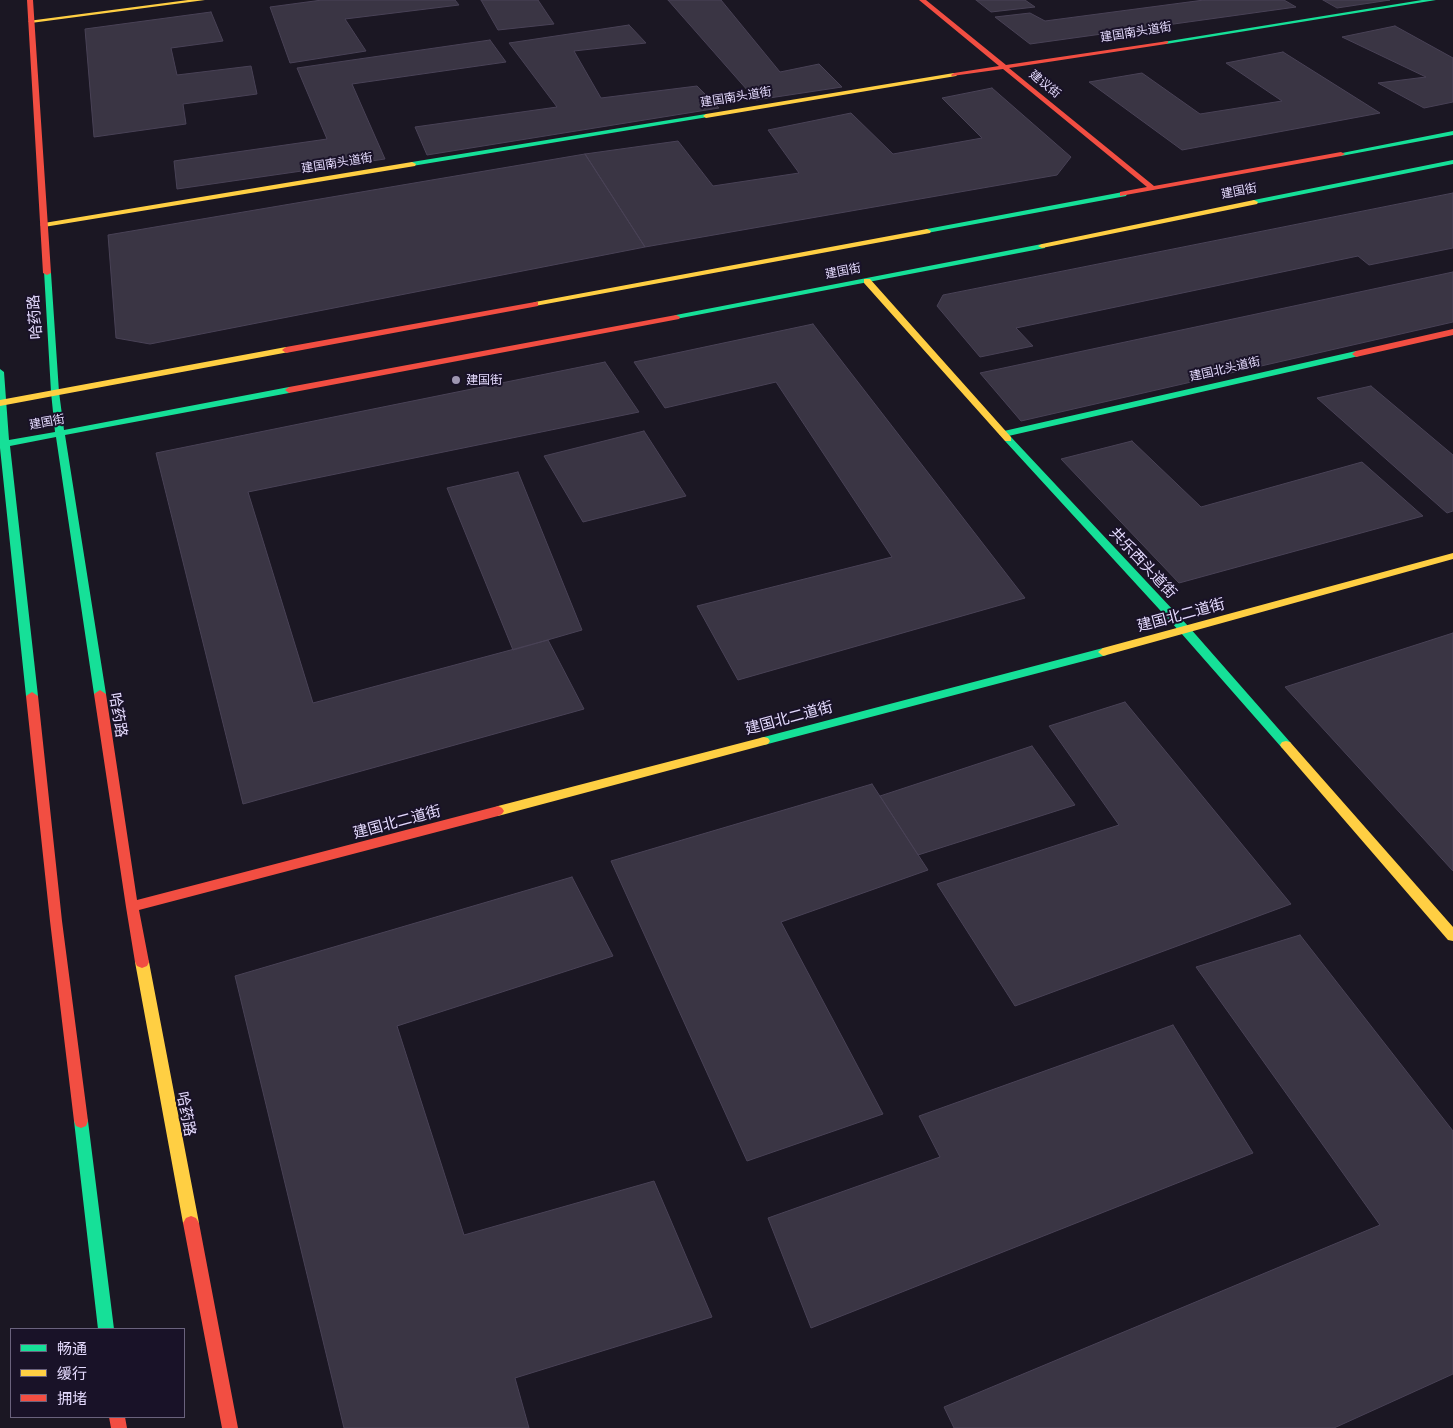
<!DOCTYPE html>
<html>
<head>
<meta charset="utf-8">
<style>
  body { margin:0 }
  #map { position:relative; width:1453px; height:1428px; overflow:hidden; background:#1b1723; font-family:Lato,"Noto Sans SC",sans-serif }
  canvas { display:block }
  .legend { position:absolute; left:10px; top:1328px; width:175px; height:90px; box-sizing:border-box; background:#191228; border:1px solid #6a627d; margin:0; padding:6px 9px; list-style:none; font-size:15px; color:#e4dafd }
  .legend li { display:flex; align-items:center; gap:10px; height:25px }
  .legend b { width:25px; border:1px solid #6a627d }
</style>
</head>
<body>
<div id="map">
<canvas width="1453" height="1428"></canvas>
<ul class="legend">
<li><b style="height:6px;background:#16e098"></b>畅通</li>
<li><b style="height:6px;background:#ffcf43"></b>缓行</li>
<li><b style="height:6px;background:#f24e42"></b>拥堵</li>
</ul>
</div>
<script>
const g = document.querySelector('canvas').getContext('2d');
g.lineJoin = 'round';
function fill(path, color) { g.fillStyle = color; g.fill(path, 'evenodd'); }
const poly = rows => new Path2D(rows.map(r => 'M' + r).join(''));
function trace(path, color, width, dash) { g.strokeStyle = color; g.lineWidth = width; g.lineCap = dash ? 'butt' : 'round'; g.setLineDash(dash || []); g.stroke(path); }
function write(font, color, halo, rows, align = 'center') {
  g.font = font + ' Lato,"Noto Sans SC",sans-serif'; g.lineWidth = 4; g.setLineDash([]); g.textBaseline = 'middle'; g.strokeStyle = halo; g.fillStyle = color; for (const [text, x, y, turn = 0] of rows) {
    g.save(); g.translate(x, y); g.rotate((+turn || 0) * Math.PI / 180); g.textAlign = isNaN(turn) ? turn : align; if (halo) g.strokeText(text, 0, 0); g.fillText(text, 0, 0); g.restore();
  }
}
const building = poly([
  [322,0,455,0,459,5,345,19,366,51,290,63,270,7,322,0],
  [481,0,538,0,554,24,498,30,481,0],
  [668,0,721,0,780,72,819,64,842,87,756,100,668,0],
  [976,0,1025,0,1035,7,991,12,976,0],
  [1204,0,1284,0,1296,7,1030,44,995,17,1030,13,1045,21,1204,0],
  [1323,0,1390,0,1337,8,1323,0],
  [211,12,223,41,171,48,177,75,251,66,257,94,183,104,186,124,94,137,85,29,211,12],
  [629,25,646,43,574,51,601,98,697,86,719,108,427,155,415,127,557,107,509,43,629,25],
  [1395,26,1453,58,1453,102,1424,108,1378,83,1426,77,1342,37,1395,26],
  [490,40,506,62,352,84,385,159,177,189,174,161,327,139,297,68,490,40],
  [1283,52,1380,113,1182,150,1089,82,1142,73,1200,114,1282,101,1226,63,1283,52],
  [992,88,1071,157,1057,175,645,247,585,154,678,141,713,186,799,173,768,130,851,113,893,154,982,138,942,98,992,88],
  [585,154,645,247,150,344,116,338,108,235,585,154],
  [1453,193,1453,248,1369,265,1358,256,1016,328,1033,346,980,357,937,306,943,295,1453,193],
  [1453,272,1453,322,1021,421,980,373,1453,272],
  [813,324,1025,598,738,680,697,606,892,557,776,382,665,408,634,362,813,324],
  [605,362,639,412,248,492,313,703,548,640,584,709,243,804,156,453,605,362],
  [1371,386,1453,455,1453,511,1447,513,1317,398,1371,386],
  [644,431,686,496,583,522,544,456,644,431],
  [1132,441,1201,507,1362,462,1423,516,1179,583,1061,459,1132,441],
  [518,472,582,630,513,650,447,488,518,472],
  [1453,633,1453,871,1285,687,1453,633],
  [1125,702,1291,904,1015,1006,937,884,1119,825,1049,726,1125,702],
  [1032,746,1075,805,918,855,880,796,1032,746],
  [872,784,928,870,781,922,883,1114,747,1161,611,861,872,784],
  [572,877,613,956,397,1026,464,1235,654,1181,712,1317,515,1378,529,1428,344,1428,235,976,572,877],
  [1300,935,1453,1131,1453,1374,1334,1428,954,1428,944,1407,1380,1225,1196,967,1300,935],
  [1173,1025,1253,1153,811,1328,768,1218,940,1157,919,1116,1173,1025]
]);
const fast = poly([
  [1422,0,1436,0,1166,44,1163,42,1422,0],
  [706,114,708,115,708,117,412,166,408,164,412,162,706,114],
  [1453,131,1453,135,1341,156,1337,154,1453,131],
  [1453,160,1453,164,1254,204,1250,202,1254,200,1453,160],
  [1123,192,1127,194,1126,196,927,233,923,231,927,229,1123,192],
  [1042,244,1045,244,1045,248,676,319,672,317,676,315,1042,244],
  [44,271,51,273,59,392,64,430,289,387,293,390,289,393,65,435,106,694,100,698,94,694,56,437,10,446,38,696,32,700,26,696,0,448,0,369,4,372,9,440,55,432,51,392,44,271],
  [1356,351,1359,352,1359,356,1004,437,999,434,1004,431,1356,351],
  [1008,436,1011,437,1189,627,1290,742,1292,745,1290,748,1282,748,1181,633,1005,441,1005,437,1008,436],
  [1103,648,1108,652,1107,655,764,745,760,744,758,741,760,738,764,737,1103,648],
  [81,1114,86,1116,88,1121,114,1329,98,1329,74,1121,76,1116,81,1114]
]);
const slow = poly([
  [188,0,205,0,31,23,28,21,188,0],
  [954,73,957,75,956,76,706,118,703,116,706,114,954,73],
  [412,162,416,164,415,166,44,227,40,225,44,223,412,162],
  [1254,200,1258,202,1257,204,1042,248,1038,246,1042,244,1254,200],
  [927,229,931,231,930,233,535,306,531,304,535,302,927,229],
  [864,279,870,279,1011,437,1011,441,1005,441,864,283,864,279],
  [286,347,289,348,289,352,0,406,0,400,286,347],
  [1453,553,1453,559,1103,656,1098,652,1103,648,1453,553],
  [764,737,768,738,770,741,768,744,498,816,494,814,492,811,494,808,498,806,764,737],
  [1286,741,1290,742,1453,927,1453,941,1448,940,1282,748,1280,745,1282,742,1286,741],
  [142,956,147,958,149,962,199,1223,196,1228,191,1230,186,1228,183,1223,135,962,137,958,142,956]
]);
const jam = poly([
  [27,0,33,0,51,273,47,275,43,273,27,0],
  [919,0,926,0,1006,65,1168,41,1168,43,1166,44,1009,68,1154,186,1341,152,1345,154,1341,156,1120,196,1120,192,1147,187,1003,69,952,76,951,75,954,73,999,66,919,0],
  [535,302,538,302,538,306,286,353,282,350,286,347,535,302],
  [676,315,680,317,679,319,289,393,285,390,289,387,676,315],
  [1453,329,1453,335,1356,357,1352,354,1356,351,1453,329],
  [100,690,106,694,137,900,498,806,502,808,504,811,502,814,498,816,139,910,149,962,147,966,142,968,137,966,135,962,126,907,94,694,100,690],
  [32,692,38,696,62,921,88,1121,86,1126,81,1128,76,1126,74,1121,50,921,26,696,32,692],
  [191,1216,196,1218,199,1223,238,1428,222,1428,183,1223,186,1218,191,1216],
  [109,1417,125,1417,127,1428,111,1428,109,1417]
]);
const markers = [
  [456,380,5,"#9e96b1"]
];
const farStreetnames = [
  ["建国南头道街",1136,32,-9],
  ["建议街",1045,84,39],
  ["建国南头道街",736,97,-9],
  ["建国南头道街",337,163,-9],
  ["建国街",1239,191,-11],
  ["建国街",843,271,-11],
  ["建国北头道街",1225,369,-13],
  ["建国街",47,422,-10]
];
const farPoinames = [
  ["建国街",466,380]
];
const streetNames = [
  ["哈药路",35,317,-94],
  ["共乐西头道街",1143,563,47],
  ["建国北二道街",1181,615,-15],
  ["哈药路",118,715,81],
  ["建国北二道街",789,718,-15],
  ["建国北二道街",397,822,-15],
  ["哈药路",186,1114,79]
];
fill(building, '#3a3544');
trace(building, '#494256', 1);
fill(fast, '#16e098');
fill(slow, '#ffcf43');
fill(jam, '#f24e42');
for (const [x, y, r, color] of markers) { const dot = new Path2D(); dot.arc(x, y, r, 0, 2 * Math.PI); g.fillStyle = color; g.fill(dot); trace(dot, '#191228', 2); }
write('12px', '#e4dafd', '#191228', farStreetnames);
write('12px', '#e4dafd', '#191228', farPoinames, 'left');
write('15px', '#e4dafd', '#191228', streetNames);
</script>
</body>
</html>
